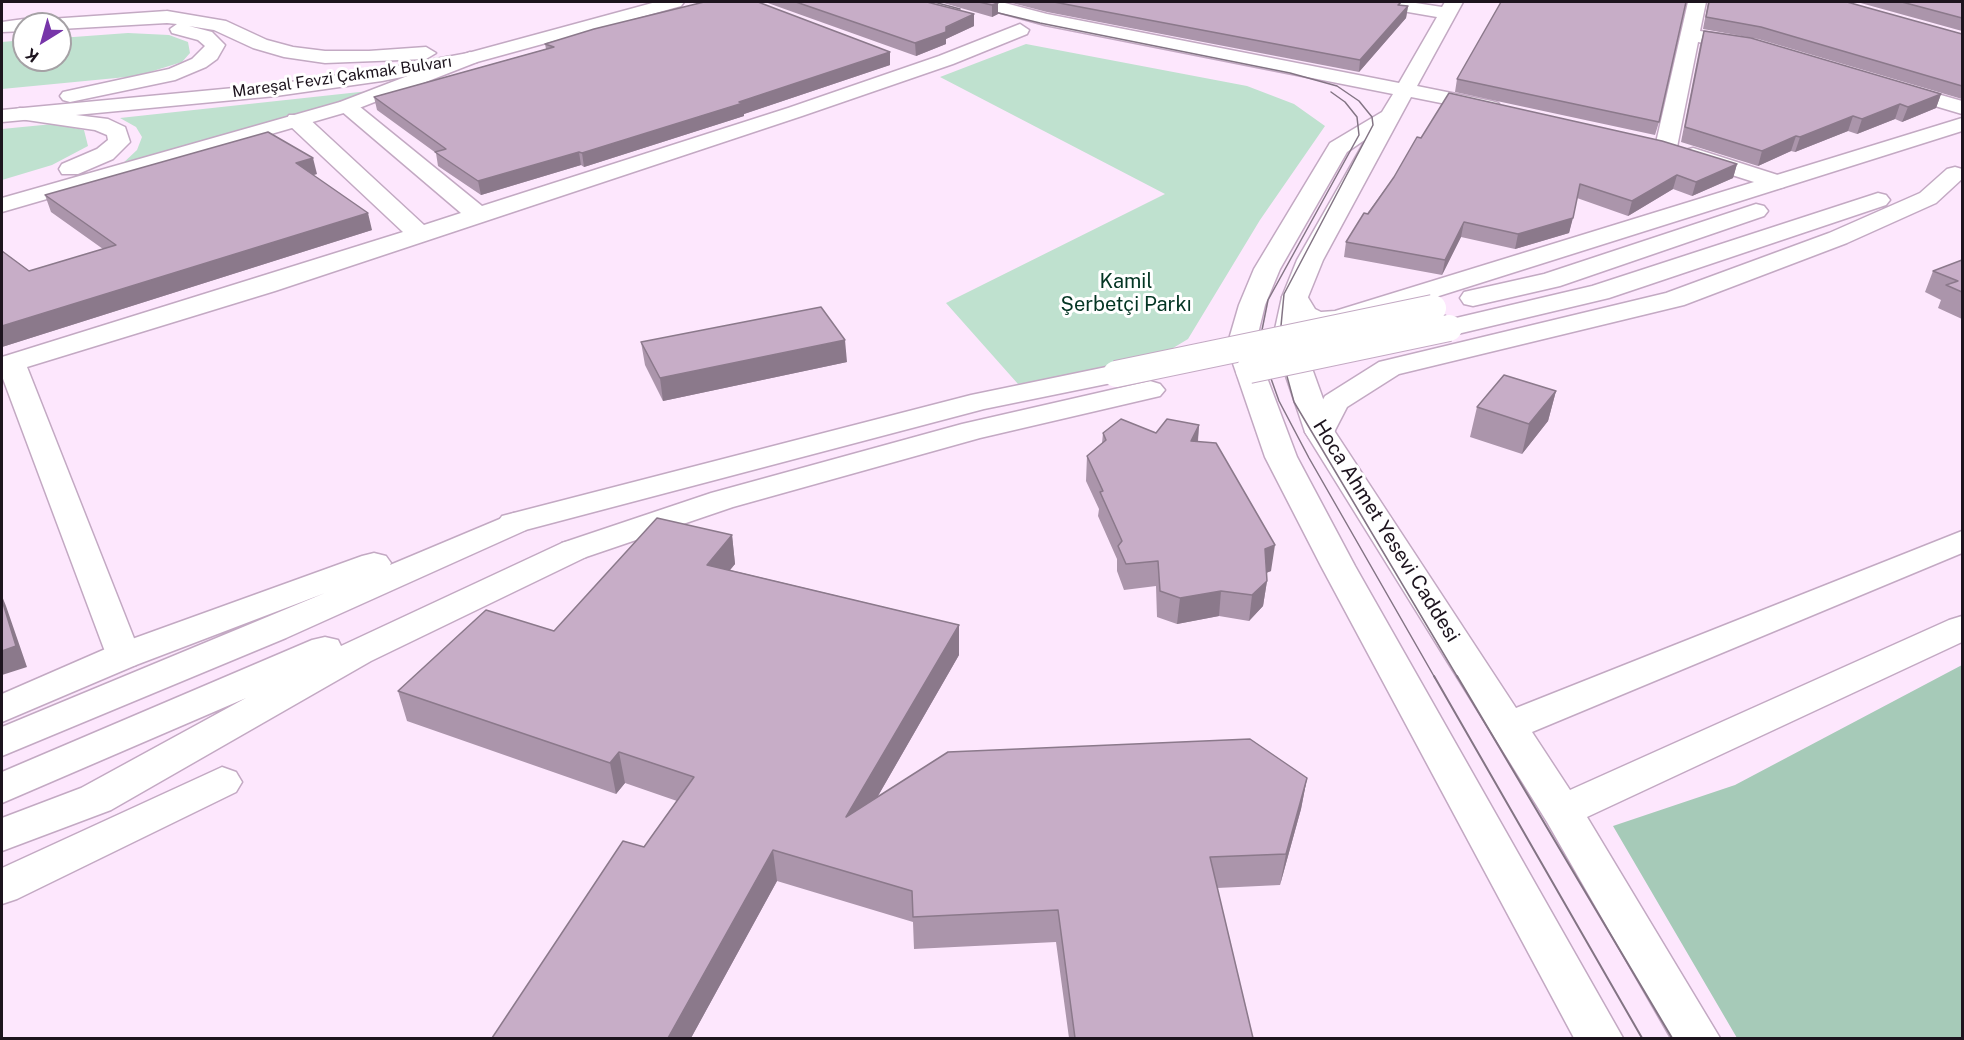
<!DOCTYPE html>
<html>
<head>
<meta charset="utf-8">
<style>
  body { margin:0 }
  #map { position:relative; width:1964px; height:1040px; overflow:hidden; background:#fde7fd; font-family:"Public Sans",sans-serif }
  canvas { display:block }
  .frame { position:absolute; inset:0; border:3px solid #1d141e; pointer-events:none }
  .north { position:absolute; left:12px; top:12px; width:60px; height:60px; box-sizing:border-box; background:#fff; border:2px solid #a5a1a5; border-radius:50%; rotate:217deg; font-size:16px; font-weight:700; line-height:24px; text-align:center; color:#1d141e }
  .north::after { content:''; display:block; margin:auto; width:21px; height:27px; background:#7735a9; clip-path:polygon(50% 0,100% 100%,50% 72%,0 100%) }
</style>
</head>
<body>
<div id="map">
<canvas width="1964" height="1040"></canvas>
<div class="frame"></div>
<div class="north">K</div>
</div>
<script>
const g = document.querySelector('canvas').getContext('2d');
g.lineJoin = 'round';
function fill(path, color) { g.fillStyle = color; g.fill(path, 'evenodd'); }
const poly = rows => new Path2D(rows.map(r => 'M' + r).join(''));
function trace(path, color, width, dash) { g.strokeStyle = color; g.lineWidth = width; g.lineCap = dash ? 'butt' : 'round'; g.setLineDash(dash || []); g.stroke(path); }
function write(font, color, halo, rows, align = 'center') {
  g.font = font + ' "Public Sans",sans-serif'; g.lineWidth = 6; g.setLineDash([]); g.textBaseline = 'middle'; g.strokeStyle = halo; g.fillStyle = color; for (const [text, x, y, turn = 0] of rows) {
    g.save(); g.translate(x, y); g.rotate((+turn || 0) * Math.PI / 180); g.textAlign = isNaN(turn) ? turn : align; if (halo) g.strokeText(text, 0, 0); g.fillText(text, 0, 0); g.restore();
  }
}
const green = poly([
  [128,33,169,35,188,42,190,53,182,62,137,76,2,89,2,42,24,40,24,60,60,60,60,38],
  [1026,44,1247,86,1294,104,1325,126,1260,220,1188,339,1150,362,1018,384,946,303,1165,194,940,77],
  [378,90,282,118,121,165,137,150,142,137,136,127,120,118],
  [53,124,84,130,88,146,52,165,2,180,2,129]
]);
const forest = poly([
  [1962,665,1962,1038,1737,1038,1613,826,1735,785]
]);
const minor = poly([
  [973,2,1001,2,1047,14,1399,83,1437,17,1379,7,1373,6,1370,2,1409,2,1442,7,1445,2,1463,2,1417,86,1491,101,1498,103,1501,107,1498,111,1491,113,1411,97,1323,260,1308,297,1301,338,1335,432,1516,708,1962,531,1962,553,1532,732,1570,790,1949,620,1962,616,1962,642,1587,817,1720,1038,1671,1038,1547,822,1305,432,1273,338,1282,297,1297,260,1366,139,1347,152,1280,269,1265,305,1255,346,1297,457,1355,566,1623,1038,1574,1038,1321,566,1265,457,1227,346,1239,305,1254,269,1330,143,1382,112,1393,94,1045,25,976,6,973,2],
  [1688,2,1706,2,1700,31,1745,38,1755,44,1745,50,1698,42,1677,147,1674,152,1666,154,1658,152,1655,147,1688,2],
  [1020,24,1029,30,1027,34,953,64,802,116,275,291,27,367,141,656,136,665,123,668,110,665,2,376,2,357,403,232,289,125,286,120,289,115,305,115,424,225,461,213,340,110,337,106,340,102,354,102,482,206,788,108,939,56,1020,24],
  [1895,82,1962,101,1962,114,1888,92,1885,88,1888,84,1895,82],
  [1693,148,1784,177,1788,182,1784,187,1776,189,1685,160,1682,155,1685,150,1693,148],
  [222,767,236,772,242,782,236,792,17,899,2,904,2,868,222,767]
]);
const major = poly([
  [656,2,684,2,681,6,477,62,382,81,276,96,2,122,2,110,276,84,382,69,468,53,656,2],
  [1962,118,1962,131,1347,325,1317,328,1307,326,1295,320,1282,297,1286,291,1295,289,1304,291,1315,309,1321,312,1335,311,1962,118],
  [1955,167,1962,169,1962,179,1936,203,1847,243,1684,305,1399,374,1347,407,1331,438,1320,441,1309,438,1305,432,1325,396,1379,362,1666,293,1829,233,1920,193,1947,169,1955,167],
  [1878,193,1886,195,1890,200,1886,205,1609,298,1449,336,1439,334,1435,328,1439,322,1592,286,1878,193],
  [1756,204,1764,206,1768,211,1764,216,1560,286,1473,306,1464,304,1460,298,1464,292,1544,274,1756,204],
  [1116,365,1126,368,1130,374,1126,380,984,409,514,533,502,530,497,523,502,516,971,395,1116,365],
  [1150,381,1160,384,1165,390,1160,396,980,438,733,507,586,557,574,560,562,557,557,550,562,543,711,493,962,424,1150,381]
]);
const highway = poly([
  [167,11,226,21,267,40,293,47,325,51,369,51,426,47,436,53,426,59,325,63,284,57,253,48,214,30,189,26,212,32,225,45,217,59,206,67,175,80,70,102,63,100,60,96,63,92,169,69,192,59,205,46,198,40,172,33,170,29,177,24,167,23,60,29,60,24,33,24,35,20,167,11],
  [24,19,33,24,24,24,24,31,2,32,2,22,24,19],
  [470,52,480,58,477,62,354,110,2,212,2,198,340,102,470,52],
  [20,108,108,119,125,127,130,142,113,159,78,174,62,174,59,169,62,164,97,149,108,140,107,135,95,130,13,118,9,114,13,110,20,108],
  [514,513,526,516,531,523,526,530,286,638,2,756,2,727,325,593,136,665,2,722,2,694,110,647,362,556,374,553,386,556,391,563,390,565,514,513],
  [574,540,586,543,591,550,586,557,371,661,111,810,2,851,2,818,81,788,246,698,2,803,2,772,312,640,325,637,338,640,341,646,562,543,574,540]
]);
const tramFar1 = poly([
  [934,2,960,9],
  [953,2,1040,23,1290,73,1337,86,1359,101,1372,117,1373,125,1284,294,1279,347,1294,402,1458,678],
  [1331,92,1345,102,1357,117,1359,135,1268,300,1259,345,1279,401,1309,458,1435,678]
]);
const tram = poly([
  [1434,676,1642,1038],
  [1457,676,1672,1038]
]);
const majorBridge = poly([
  [1249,370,1449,328],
  [1116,374,1433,308]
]);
const wall = poly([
  [765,2,927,2,974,26,946,39,946,44,916,56],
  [940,2,993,2,998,14,992,17],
  [1008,2,1401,2,1400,5,1408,6,1406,18,1359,72,1047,12],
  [1707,2,1847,2,1962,34,1962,99,1758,39,1703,29,1708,2],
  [1857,2,1962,2,1962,31],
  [1704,31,1941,94,1936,108,1902,122,1895,119,1857,134,1848,131,1795,152,1791,151,1758,166,1681,142,1700,45],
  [545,44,890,52,890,65,744,114,744,116,584,167,581,165,481,195,438,166,436,153,377,110,374,97,546,49],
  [1457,79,1659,122,1655,135,1455,92],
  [1737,164,1733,178,1692,196,1673,189,1628,216,1577,198,1569,233,1515,249,1461,237,1442,275,1344,257,1346,242,1394,177],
  [317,174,313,175,372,230,2,347,2,251,29,271,103,249,51,212,45,195],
  [1962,260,1962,319,1938,308,1941,300,1925,292,1933,271],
  [641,342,847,362,663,401,645,365],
  [1556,391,1548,421,1522,454,1470,437,1477,407],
  [1199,425,1198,442,1271,571,1266,573,1267,581,1263,606,1249,621,1219,616,1177,624,1157,617,1156,586,1124,590,1117,571,1117,559,1098,516,1099,509,1086,481,1087,456,1102,443,1103,433,1156,433],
  [732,535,735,564,730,570,959,625,959,655,878,796,1307,778,1301,809,1280,885,1217,888,1253,1038,1069,1038,1056,942,914,949,913,922,777,881,691,1038,492,1038,644,847,677,801,625,783,616,794,407,721,398,691,554,631]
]);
const shadedWall = poly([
  [998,3,998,14,992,17,992,5],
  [1408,6,1406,18,1359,72,1360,60],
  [974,14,974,26,946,39,946,44,916,56,915,43],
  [890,52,890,65,744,114,744,116,584,167,582,153],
  [1941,94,1936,108,1902,122,1908,107],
  [1900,104,1895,119,1857,134,1862,119],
  [1853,116,1848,131,1795,152,1800,137],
  [1796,136,1791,151,1758,166,1762,151],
  [579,152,581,165,481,195,478,181],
  [313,158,317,174,300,179,296,163],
  [1737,164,1733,178,1692,196,1696,182],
  [1677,175,1673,189,1628,216,1632,201],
  [368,213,372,230,2,347,2,326],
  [1573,218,1569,233,1515,249,1518,234],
  [1464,222,1461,237,1442,275,1445,260],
  [845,340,847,362,663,401,660,378],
  [1556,391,1548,421,1522,454,1529,424],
  [1199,425,1197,449,1191,441],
  [732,535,735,564,710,594,707,565],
  [1275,545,1271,571,1261,575,1265,549],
  [1267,581,1263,606,1249,621,1252,595],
  [1221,591,1219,616,1177,624,1180,598],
  [2,596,6,606,27,667,2,675],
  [959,625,959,655,848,848,846,817],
  [619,752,625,783,616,794,610,763],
  [1307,778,1301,809,1280,885,1286,854],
  [773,850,777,881,691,1038,668,1038]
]);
const building = poly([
  [704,2,758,2,890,52,739,102,743,103,582,153,579,152,478,181,435,152,446,149,374,97,554,47,545,44,594,29,704,2],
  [796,2,927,2,974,14,946,27,946,32,915,43,796,2],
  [979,2,993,2,998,3,992,5,979,2],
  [1054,2,1401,2,1398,5,1408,6,1360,60,1054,2],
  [1501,2,1686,2,1659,122,1457,79,1501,2],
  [1709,2,1847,2,1962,34,1962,86,1761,27,1706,17,1709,2],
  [1902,2,1962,2,1962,18,1902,2],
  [1704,31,1751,38,1941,94,1908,107,1900,104,1862,119,1853,116,1800,137,1796,136,1762,151,1685,127,1704,31],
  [1449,93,1662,141,1737,164,1696,182,1677,175,1632,201,1580,184,1573,218,1518,234,1464,222,1445,260,1346,242,1364,213,1368,214,1394,177,1417,137,1421,138,1449,93],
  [268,132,313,158,296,163,368,213,2,326,2,251,29,271,116,245,45,195,268,132],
  [1962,260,1962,292,1946,285,1958,281,1933,271,1962,260],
  [821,307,845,340,660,378,641,342,821,307],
  [1504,375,1556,391,1529,424,1477,407,1504,375],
  [1121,419,1156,433,1167,419,1199,425,1191,441,1216,443,1275,545,1265,549,1267,581,1252,595,1221,591,1180,598,1160,591,1158,561,1126,564,1118,546,1122,541,1100,492,1103,491,1087,456,1106,440,1103,433,1121,419],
  [657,518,732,535,707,565,959,625,846,817,948,752,1250,739,1307,778,1286,854,1210,857,1253,1038,1075,1038,1058,910,913,917,912,891,773,850,668,1038,492,1038,623,841,644,847,694,777,619,752,610,763,398,691,486,610,554,631,657,518],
  [2,600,16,646,2,651,2,600]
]);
const farStreetnames = [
  ["Mareşal Fevzi Çakmak Bulvarı",342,77,-8]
];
const parkNames = [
  ["Kamil",1126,282],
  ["Şerbetçi Parkı",1126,305]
];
const streetNames = [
  ["Hoca Ahmet Yesevi Caddesi",1386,531,58]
];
fill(green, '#bfe1cf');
fill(forest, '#a6cab8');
trace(minor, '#c3a9c3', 3);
trace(major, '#c3a9c3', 3);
trace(highway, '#c3a9c3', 3);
fill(minor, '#fff');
fill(major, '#fff');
fill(highway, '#fff');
trace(tramFar1, '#837484', 1.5);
trace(tram, '#837484', 2);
trace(majorBridge, '#c3a9c3', 28, []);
trace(majorBridge, '#fff', 26);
fill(wall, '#ab95ab');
fill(shadedWall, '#8b798b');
fill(building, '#c7adc7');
trace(building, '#8b798b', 1.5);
write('16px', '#1d141e', '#fff', farStreetnames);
write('20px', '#033523', '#fff', parkNames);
write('20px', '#1d141e', '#fff', streetNames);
</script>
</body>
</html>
